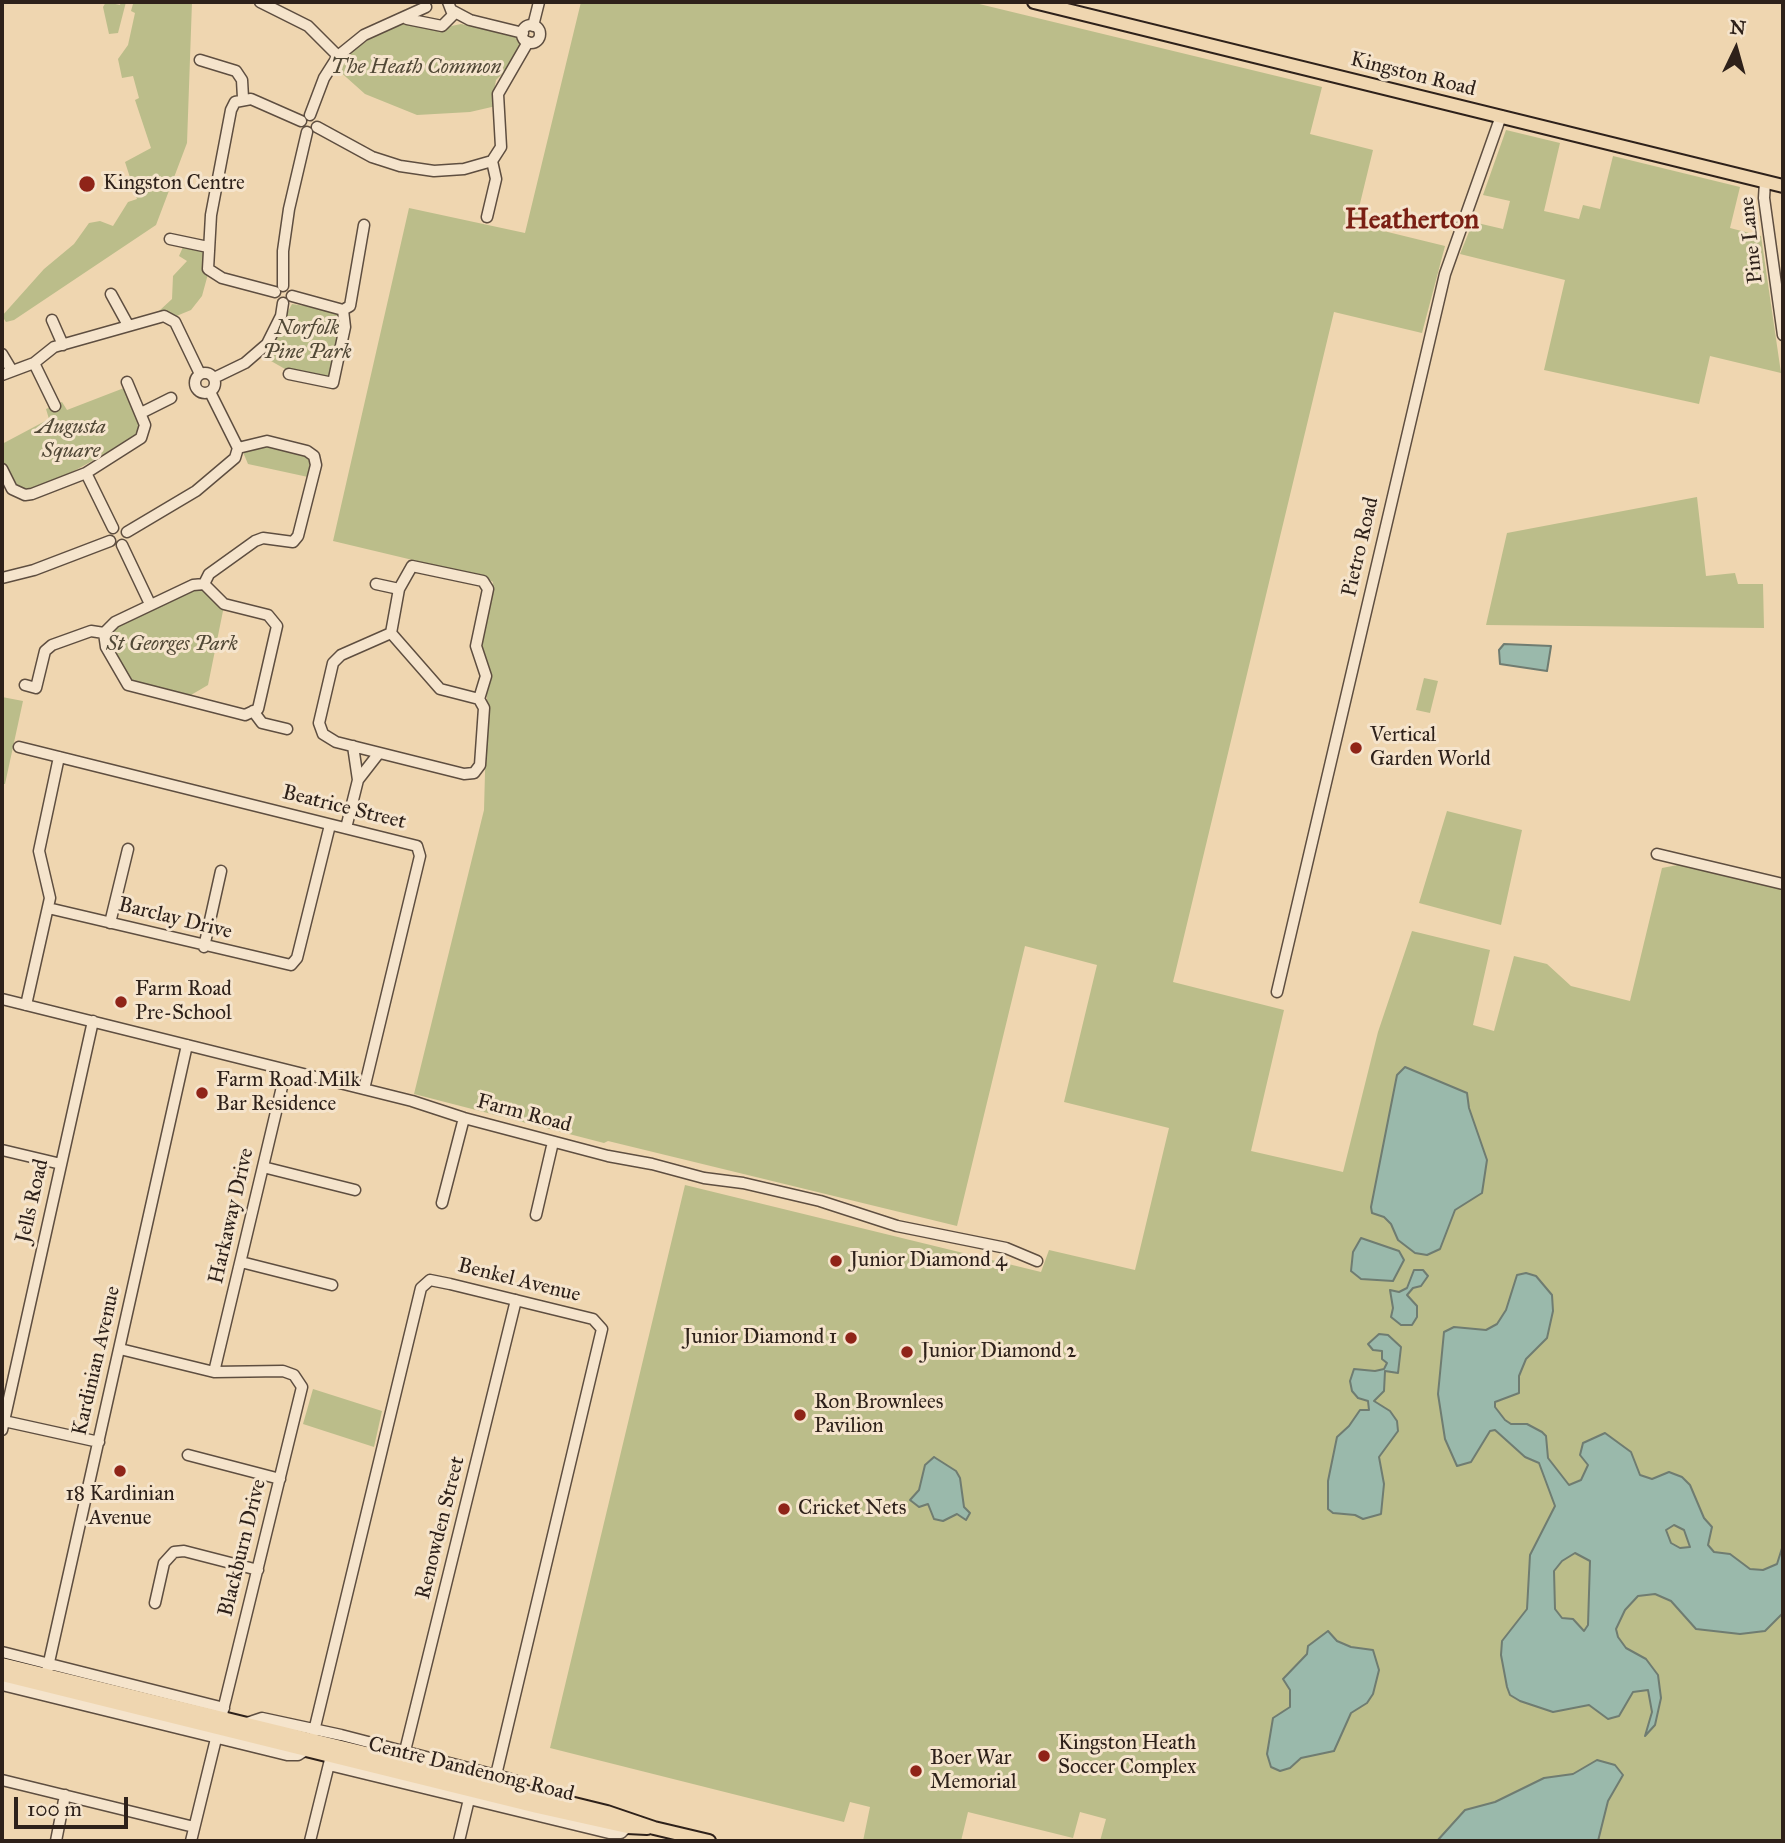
<!DOCTYPE html>
<html>
<head>
<meta charset="utf-8">
<style>
  body { margin:0 }
  #map { position:relative; width:1785px; height:1843px; overflow:hidden; background:#efd6b0; font-family:"IM FELL Great Primer",serif }
  canvas { display:block }
  .frame { position:absolute; inset:0; border:4px solid #2e211a; pointer-events:none }
  .north { position:absolute; left:1701px; top:14px; width:70px; height:70px; -webkit-text-stroke:5px #f5e4cc; paint-order:stroke; rotate:5deg; font-size:19px; font-weight:700; line-height:28px; text-align:center; color:#2e211a }
  .north::after { content:''; display:block; margin:auto; width:24px; height:32px; background:#2e211a; clip-path:polygon(50% 0,100% 100%,50% 72%,0 100%) }
  .scale { position:absolute; left:14px; top:1797px; width:114px; height:32px; box-sizing:border-box; border:4px solid #2e211a; border-top:0; padding-left:9px; font-size:21px; line-height:24px; white-space:nowrap; color:#2e211a; -webkit-text-stroke:5px #f5e4cc; paint-order:stroke }
</style>
</head>
<body>
<div id="map">
<canvas width="1785" height="1843"></canvas>
<div class="frame"></div>
<div class="north">N</div>
<div class="scale">100 m</div>
</div>
<script>
const g = document.querySelector('canvas').getContext('2d');
g.lineJoin = 'round';
function fill(path, color) { g.fillStyle = color; g.fill(path, 'evenodd'); }
const poly = rows => new Path2D(rows.map(r => 'M' + r).join(''));
function trace(path, color, width, dash) { g.strokeStyle = color; g.lineWidth = width; g.lineCap = dash ? 'butt' : 'round'; g.setLineDash(dash || []); g.stroke(path); }
function write(font, color, halo, rows, align = 'center') {
  g.font = font + ' "IM FELL Great Primer",serif'; g.lineWidth = 6; g.setLineDash([]); g.textBaseline = 'middle'; g.strokeStyle = halo; g.fillStyle = color; for (const [text, x, y, turn = 0] of rows) {
    g.save(); g.translate(x, y); g.rotate((+turn || 0) * Math.PI / 180); g.textAlign = isNaN(turn) ? turn : align; if (halo) g.strokeText(text, 0, 0); g.fillText(text, 0, 0); g.restore();
  }
}
const green = poly([
  [106,2,120,5,121,2,192,2,187,143,156,225,14,320,6,322,2,316,44,269,74,244,89,223,100,221,113,226,128,202,137,199,125,162,151,148,135,100,139,98,133,76,122,78,118,59,128,45,135,13,131,11,133,4,126,2,118,33,109,34,103,7],
  [581,2,971,2,1322,87,1310,134,1373,150,1355,224,1445,246,1422,333,1334,312,1173,982,1284,1010,1251,1151,1343,1172,1378,1032,1412,931,1490,950,1473,1025,1494,1031,1514,956,1547,964,1571,986,1630,1001,1662,868,1683,864,1783,889,1783,1841,1100,1841,1106,1819,1080,1812,1073,1838,968,1812,961,1841,863,1841,870,1807,850,1802,844,1822,550,1748,685,1185,1041,1272,1049,1250,1135,1270,1169,1128,1064,1102,1097,965,1025,946,957,1226,608,1141,604,1143,414,1094,484,810,487,699,480,650,493,582,484,577,333,541,409,208,525,233],
  [408,23,437,29,461,24,515,36,521,45,512,64,496,80,493,97,496,106,470,112,417,115,365,94,337,69,349,54,383,29],
  [1506,130,1560,143,1544,211,1579,219,1583,205,1600,209,1613,156,1740,187,1730,228,1761,236,1781,373,1710,356,1699,404,1544,370,1565,280,1460,254,1473,222,1503,229,1510,201,1483,195],
  [183,247,203,250,203,268,208,274,202,296,191,310,174,317,159,311,172,299,173,276,187,261,179,256],
  [292,304,338,311,343,323,330,377,285,369,264,357],
  [124,388,141,426,140,435,72,472,25,492,15,488,2,465,2,444,49,419,46,409,62,402,67,410],
  [262,444,306,455,311,465,308,477,248,464,243,452],
  [1697,497,1706,576,1735,573,1738,584,1763,584,1764,628,1486,625,1507,533],
  [202,586,224,606,208,685,191,695,127,679,112,652,108,633,111,627],
  [1424,678,1438,681,1430,713,1416,710],
  [2,697,23,701,5,784,2,784],
  [1447,811,1522,830,1501,925,1419,903],
  [313,1389,382,1411,374,1447,303,1424]
]);
const water = poly([
  [1504,644,1551,646,1547,671,1500,664,1499,650,1504,644],
  [1405,1067,1467,1093,1469,1108,1487,1160,1482,1193,1455,1210,1440,1249,1427,1255,1415,1253,1398,1240,1391,1224,1384,1217,1372,1213,1371,1207,1397,1075,1405,1067],
  [1361,1238,1399,1251,1404,1260,1393,1281,1361,1279,1351,1271,1353,1252,1361,1238],
  [1414,1270,1423,1270,1428,1276,1421,1286,1413,1288,1407,1295,1417,1306,1417,1317,1412,1325,1401,1325,1391,1317,1393,1308,1390,1290,1399,1292,1407,1288,1414,1270],
  [1526,1273,1536,1276,1552,1295,1553,1311,1547,1338,1526,1359,1519,1376,1519,1393,1495,1402,1495,1407,1505,1420,1511,1424,1527,1424,1542,1432,1546,1436,1548,1458,1569,1485,1581,1480,1588,1465,1580,1455,1583,1443,1605,1433,1631,1452,1640,1475,1652,1479,1669,1472,1682,1477,1690,1485,1704,1518,1712,1527,1708,1545,1714,1552,1730,1554,1750,1569,1763,1570,1777,1564,1783,1545,1783,1613,1765,1631,1740,1634,1696,1629,1671,1601,1655,1594,1638,1596,1625,1610,1616,1629,1618,1637,1626,1648,1646,1659,1658,1675,1661,1698,1655,1725,1645,1736,1652,1712,1648,1690,1633,1692,1619,1716,1608,1719,1589,1705,1553,1712,1520,1701,1510,1695,1507,1687,1501,1655,1502,1641,1527,1609,1530,1555,1555,1506,1539,1463,1525,1457,1495,1430,1490,1431,1471,1462,1457,1466,1445,1439,1438,1394,1444,1332,1454,1327,1486,1330,1497,1324,1506,1310,1517,1275,1526,1273],
  [1674,1525,1684,1530,1690,1547,1680,1548,1671,1543,1666,1530,1674,1525],
  [1575,1553,1590,1561,1588,1625,1584,1631,1573,1619,1562,1618,1555,1609,1554,1571,1562,1561,1575,1553],
  [1379,1334,1388,1335,1401,1347,1398,1373,1385,1371,1384,1391,1374,1401,1390,1411,1397,1421,1398,1431,1379,1457,1384,1484,1381,1514,1363,1519,1355,1515,1333,1513,1328,1509,1328,1481,1337,1437,1349,1426,1360,1410,1369,1410,1368,1401,1358,1398,1352,1391,1350,1381,1354,1369,1375,1371,1384,1369,1387,1363,1382,1359,1382,1351,1373,1350,1368,1344,1379,1334],
  [934,1457,956,1471,960,1478,964,1507,970,1513,966,1520,957,1514,943,1521,934,1519,928,1504,919,1507,910,1500,919,1490,925,1465,934,1457],
  [1328,1631,1337,1641,1351,1647,1373,1650,1379,1670,1373,1694,1367,1703,1351,1713,1334,1751,1301,1758,1290,1768,1280,1771,1271,1767,1267,1754,1273,1718,1290,1707,1290,1690,1283,1679,1307,1654,1308,1646,1328,1631],
  [1597,1760,1615,1765,1623,1775,1608,1801,1598,1841,1437,1841,1465,1810,1495,1802,1544,1778,1573,1774,1597,1760]
]);
const minor = poly([
  [260,2,308,26,338,56],
  [453,11,470,20,523,33],
  [407,19,442,26,453,15,448,2],
  '522 34a9 9 0 1 1 18 0a9 9 0 1 1-18 0Z',
  [533,26,539,2],
  [200,60,236,71,242,80,243,98],
  [310,115,324,78,338,56,364,35,426,7],
  [317,127,372,157,400,166,434,171,464,169,492,161,501,147,498,94,528,42],
  [1765,182,1764,198,1783,335],
  [487,217,496,179,492,161],
  [170,239,208,247],
  [283,286,283,251,289,209,307,132],
  [275,292,222,278,208,269,211,215,231,110,235,102,251,99,301,121],
  [111,294,128,325],
  [292,296,343,310,350,306,364,225],
  [52,320,63,345],
  [2,354,11,369],
  [34,363,55,406],
  '195 383a10 10 0 1 1 20 0a10 10 0 1 1-20 0Z',
  [289,374,333,383,345,327,343,310],
  [2,375,34,363,54,347,164,316,175,322,200,374],
  [214,378,245,363,267,344,281,316,283,303],
  [141,413,171,398],
  [2,469,12,489,25,495,32,494,86,473,141,438,145,425,127,382],
  [86,473,113,528],
  [127,532,196,491,235,458,238,448,210,392],
  [122,545,150,604],
  [2,578,34,570,110,541],
  [204,584,224,604,268,615,277,626,258,709,245,715,128,685,106,647,104,633,115,622,193,585,204,584],
  [204,584,209,574,255,541,263,538,293,542,298,536,316,465,314,456,307,451,267,441,238,448],
  [376,584,399,589],
  [391,633,440,689,479,699,484,708,480,765,474,773,464,774,336,742,323,734,319,723,333,663,341,655,391,633],
  [391,633,399,589,412,566,483,581,488,589,476,646,486,676,479,699],
  [25,685,36,688,45,651,52,645,91,631,104,633],
  [253,711,262,723,287,729],
  [353,746,358,780],
  [19,747,417,846,420,856,364,1089],
  [346,828,358,780,379,753],
  [1657,854,1783,884],
  [48,908,291,965,297,958,330,825],
  [110,923,128,849],
  [204,947,221,871],
  [1277,992,1445,274,1501,116],
  [2,999,412,1101,464,1118,608,1156,652,1164,704,1178,743,1183,820,1201,897,1226,1006,1248,1037,1261],
  [26,1005,50,898,39,851,59,757],
  [2,1150,61,1164],
  [263,1167,355,1190],
  [442,1203,464,1118],
  [536,1215,553,1142],
  [241,1262,332,1285],
  [120,1349,214,1372,283,1371,294,1375,302,1387,191,1841],
  [214,1372,286,1070],
  [4,1421,99,1442],
  [2,1430,93,1021],
  [188,1455,280,1479],
  [155,1603,164,1563,174,1552,184,1551,258,1570],
  [2,1652,224,1708],
  [45,1680,187,1045],
  [2,1685,287,1755,298,1755,306,1750],
  [244,1724,262,1718,341,1735,507,1778,516,1781,528,1794],
  [314,1731,421,1288,430,1280,450,1284,593,1319,602,1329,496,1775],
  [402,1763,516,1300],
  [329,1765,609,1833,621,1833,627,1827],
  [2,1780,194,1827],
  [56,1841,65,1795],
  [310,1841,330,1760],
  [459,1841,470,1795]
]);
const major = poly([
  [1034,2,1783,186],
  [2,1664,607,1812,654,1828,709,1841],
  [2,1675,537,1807,627,1827,647,1828]
]);
const markers = [
  [87,184,9,"#8f2418"],
  [1356,748,7,"#8f2418"],
  [121,1002,7,"#8f2418"],
  [202,1093,7,"#8f2418"],
  [836,1261,7,"#8f2418"],
  [851,1338,7,"#8f2418"],
  [907,1352,7,"#8f2418"],
  [800,1415,7,"#8f2418"],
  [120,1471,7,"#8f2418"],
  [784,1509,7,"#8f2418"],
  [1044,1756,7,"#8f2418"],
  [916,1771,7,"#8f2418"]
];
const parkNames = [
  ["The Heath Common",416,68],
  ["Norfolk",307,329],
  ["Pine Park",307,353],
  ["Augusta",71,428],
  ["Square",71,452],
  ["St Georges Park",172,645]
];
const streetNames = [
  ["Kingston Road",1413,75,14],
  ["Pine Lane",1752,240,-96],
  ["Pietro Road",1361,547,-77],
  ["Beatrice Street",344,808,14],
  ["Barclay Drive",175,919,14],
  ["Farm Road",524,1114,15],
  ["Jells Road",33,1201,-77],
  ["Harkaway Drive",232,1216,-77],
  ["Benkel Avenue",519,1281,14],
  ["Kardinian Avenue",97,1361,-77],
  ["Renowden Street",441,1528,-76],
  ["Blackburn Drive",243,1548,-76],
  ["Centre Dandenong Road",471,1770,14]
];
const poiNames = [
  ["Kingston Centre",103,184],
  ["Vertical",1370,736],
  ["Garden World",1370,760],
  ["Farm Road",135,990],
  ["Pre-School",135,1014],
  ["Farm Road Milk",216,1081],
  ["Bar Residence",216,1105],
  ["Junior Diamond 4",850,1261],
  ["Junior Diamond 1",837,1338,"right"],
  ["Junior Diamond 2",921,1352],
  ["Ron Brownlees",814,1403],
  ["Pavilion",814,1427],
  ["18 Kardinian",120,1495,"center"],
  ["Avenue",120,1519,"center"],
  ["Cricket Nets",798,1509],
  ["Kingston Heath",1058,1744],
  ["Soccer Complex",1058,1768],
  ["Boer War",930,1759],
  ["Memorial",930,1783]
];
const districtNames = [
  ["Heatherton",1412,221]
];
fill(green, '#bbbd8a');
fill(water, '#9ab9ab');
trace(water, '#6f7c71', 2);
trace(minor, '#5e4e40', 13);
trace(major, '#2e211a', 16);
trace(minor, '#f5e4cc', 10);
trace(major, '#efd6b0', 12);
for (const [x, y, r, color] of markers) { const dot = new Path2D(); dot.arc(x, y, r, 0, 2 * Math.PI); g.fillStyle = color; g.fill(dot); trace(dot, '#f5e4cc', 2.5); }
write('italic 21px', '#514836', '#f5e4cc', parkNames);
write('21px', '#2e211a', '#f5e4cc', streetNames);
write('21px', '#2e211a', '#f5e4cc', poiNames, 'left');
write('bold 28px', '#7a1f14', '#f5e4cc', districtNames);
</script>
</body>
</html>
